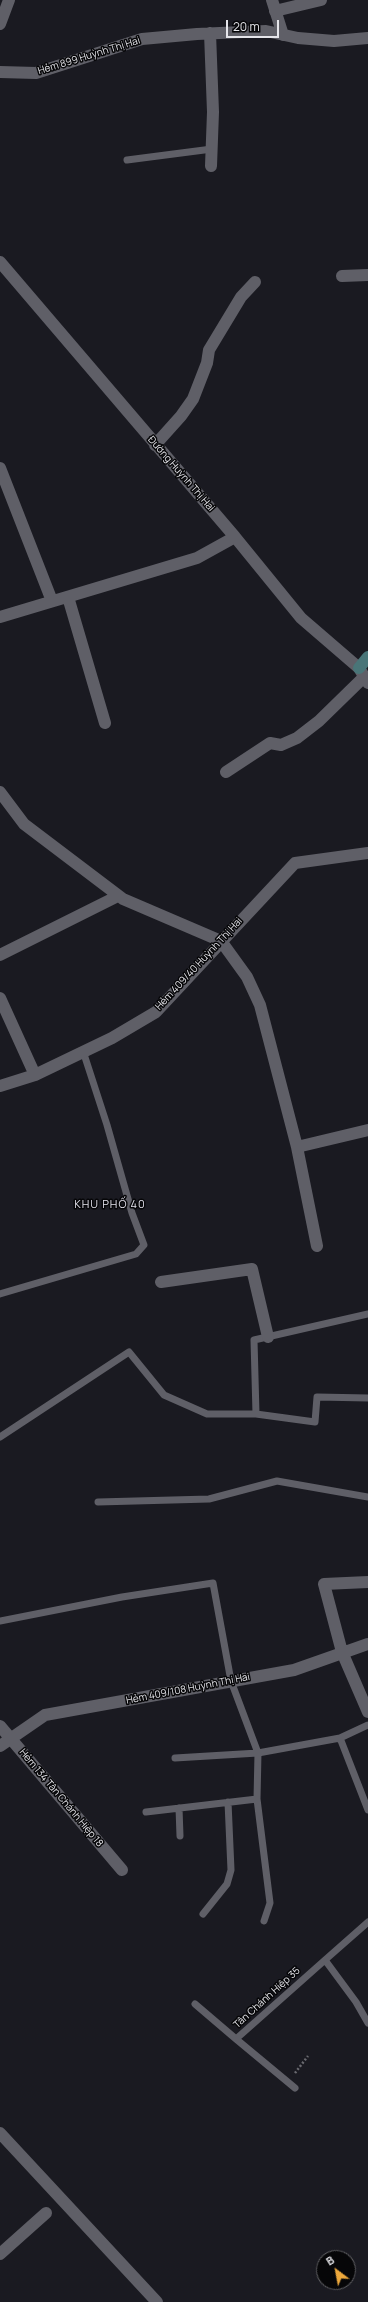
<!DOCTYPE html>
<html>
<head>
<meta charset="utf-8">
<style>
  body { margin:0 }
  #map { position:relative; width:368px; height:2302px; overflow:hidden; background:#1a1a21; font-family:Manrope,sans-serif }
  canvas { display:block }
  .north { position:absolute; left:316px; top:2250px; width:40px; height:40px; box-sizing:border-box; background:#060608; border:1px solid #5f5f62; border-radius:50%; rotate:328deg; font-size:11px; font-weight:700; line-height:16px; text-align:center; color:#e5e5ea }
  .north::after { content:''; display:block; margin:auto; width:14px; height:18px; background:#eda83c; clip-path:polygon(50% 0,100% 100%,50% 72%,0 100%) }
  .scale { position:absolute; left:226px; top:20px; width:53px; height:18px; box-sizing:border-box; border:2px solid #e5e5ea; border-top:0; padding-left:5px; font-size:12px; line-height:14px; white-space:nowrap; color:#e5e5ea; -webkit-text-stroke:3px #060608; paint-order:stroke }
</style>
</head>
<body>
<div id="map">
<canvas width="368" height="2302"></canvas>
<div class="north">B</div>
<div class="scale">20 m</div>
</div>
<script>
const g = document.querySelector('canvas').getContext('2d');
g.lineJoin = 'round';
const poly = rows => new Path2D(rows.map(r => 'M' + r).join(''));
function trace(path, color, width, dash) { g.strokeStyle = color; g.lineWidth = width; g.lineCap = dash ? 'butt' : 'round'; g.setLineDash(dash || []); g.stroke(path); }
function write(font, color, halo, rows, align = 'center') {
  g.font = font + ' Manrope,sans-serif'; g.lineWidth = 3; g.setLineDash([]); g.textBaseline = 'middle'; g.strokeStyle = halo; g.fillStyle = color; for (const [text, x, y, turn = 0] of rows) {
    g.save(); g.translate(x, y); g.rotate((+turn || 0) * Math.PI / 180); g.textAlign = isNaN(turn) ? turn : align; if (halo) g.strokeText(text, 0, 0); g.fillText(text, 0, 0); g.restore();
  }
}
const path = poly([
  [295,2073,308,2056]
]);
const lane = poly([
  [127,160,212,149],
  [0,1294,136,1254,144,1245,132,1213,107,1125,83,1051],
  [256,1414,315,1422,317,1397,368,1398],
  [0,1437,129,1352,164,1395,207,1414,256,1414,254,1340,368,1314],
  [98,1502,209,1499,277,1481,368,1497],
  [0,1621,122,1597,213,1583,231,1681,258,1753,257,1799,270,1903,264,1921],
  [340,1738,368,1810],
  [175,1758,258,1753,340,1738,368,1725],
  [179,1808,180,1836],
  [146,1812,257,1799],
  [203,1914,227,1884,231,1870,228,1802],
  [325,1960,368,1922],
  [195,2004,236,2039],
  [295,2088,236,2039,325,1960,356,2002,368,2023]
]);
const street = poly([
  [272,0,283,35],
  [275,11,321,0],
  [0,24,9,0],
  [210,33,213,112,211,166],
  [0,72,36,73,142,39,197,34,266,31,298,38,334,41,368,38],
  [0,262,235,537,301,618,359,668,368,683],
  [342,276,368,275],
  [155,445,181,416,193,399,207,363,209,350,241,297,255,282],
  [0,468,52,601],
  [68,597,105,723],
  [0,617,197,558,235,537],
  [226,772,270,743,281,745,297,738,319,721,364,677],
  [0,792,24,824,123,899,221,941,247,977,260,1005,297,1147,317,1246],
  [0,955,118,896],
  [0,998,35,1075],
  [0,1086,35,1075,112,1038,156,1012,295,863,368,853],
  [297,1147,368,1130],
  [161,1282,252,1269,268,1337],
  [368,1582,324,1584,342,1652,368,1712],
  [0,1726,122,1870],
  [0,1746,45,1715,294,1670,368,1644],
  [0,2133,157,2302],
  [0,2254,46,2213]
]);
const secondary = poly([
  [359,668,368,657]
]);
const streetNames = [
  ["Hẻm 899 Huỳnh Thị Hai",89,56,-17],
  ["Đường Huỳnh Thị Hai",181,474,49],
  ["Hẻm 409/40 Huỳnh Thị Hai",199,964,-47],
  ["Hẻm 409/108 Huỳnh Thị Hai",188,1689,-11],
  ["Hẻm 134 Tân Chánh Hiệp 18",61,1798,50],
  ["Tân Chánh Hiệp 35",267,1998,-42]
];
const neighbourhoodNames = [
  ["KHU PHỐ 40",110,1205]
];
trace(path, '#6a6a70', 2.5, [2, 2]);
trace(lane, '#5f5f67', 7);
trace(street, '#5f5f67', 12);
trace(secondary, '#497578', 12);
write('10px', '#e5e5ea', '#060608', streetNames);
g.letterSpacing = '1px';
write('11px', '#e2e1eb', '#060608', neighbourhoodNames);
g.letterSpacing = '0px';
</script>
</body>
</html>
